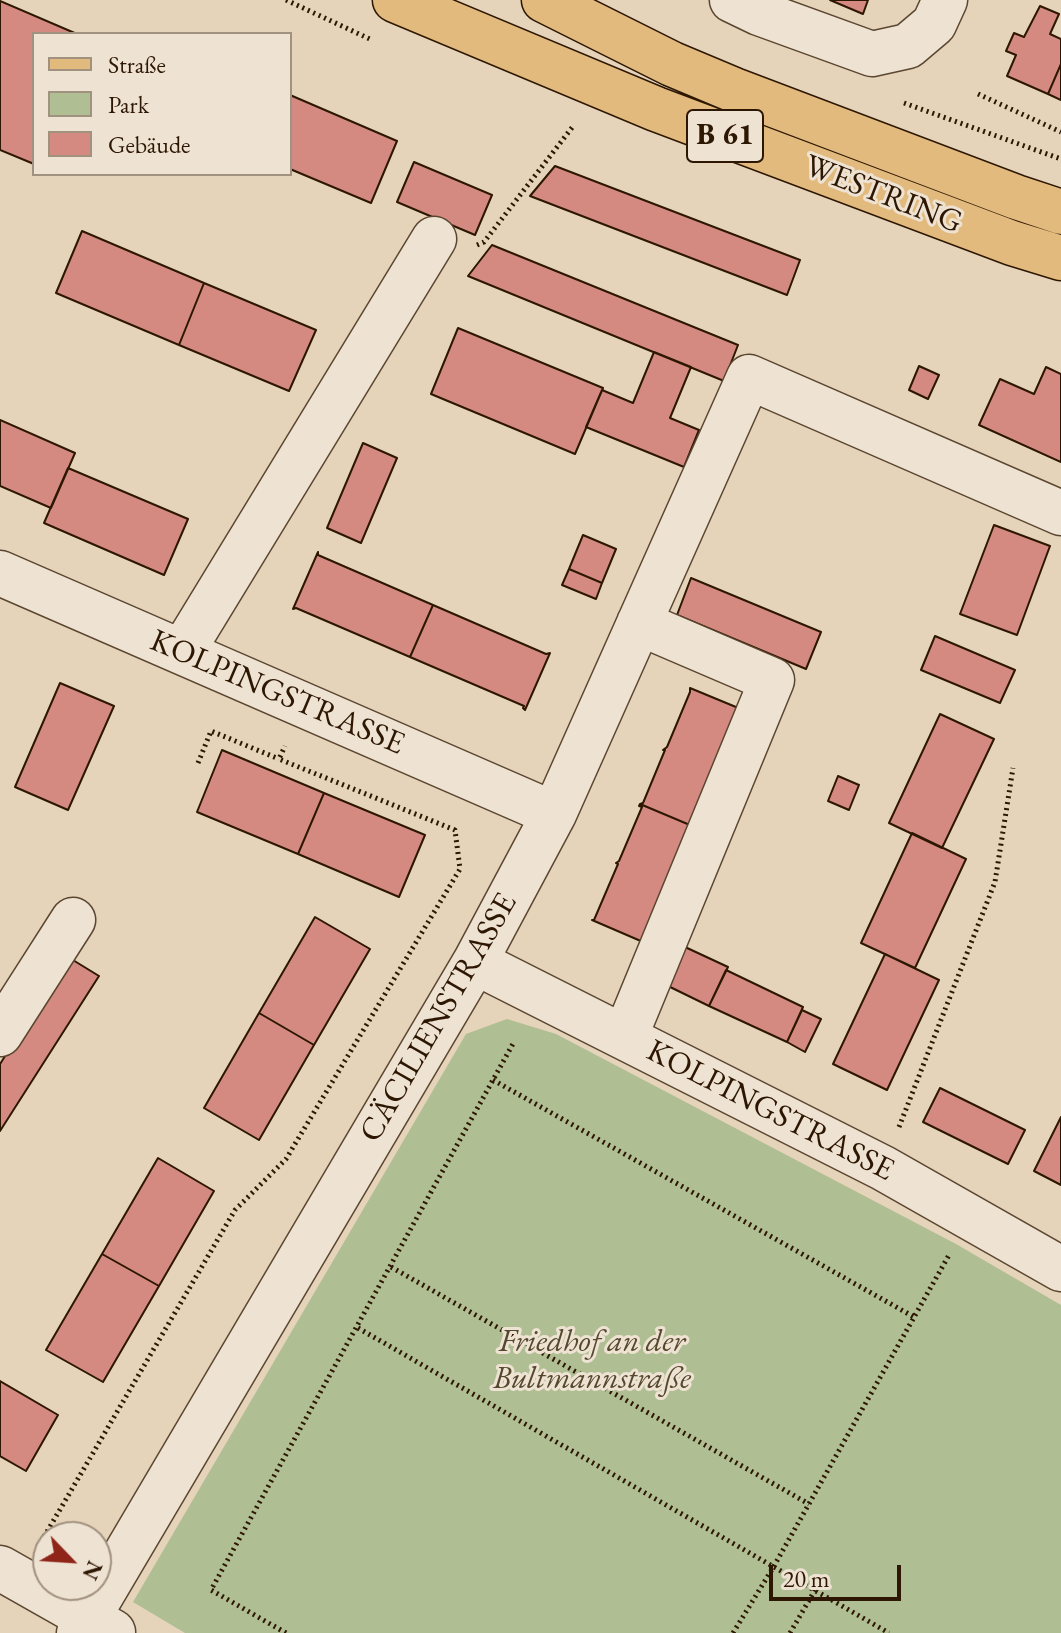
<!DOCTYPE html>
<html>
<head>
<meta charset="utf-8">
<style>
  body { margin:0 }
  #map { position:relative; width:1061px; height:1633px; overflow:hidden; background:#e5d3ba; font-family:"EB Garamond",serif }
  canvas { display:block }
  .legend { position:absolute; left:32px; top:32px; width:260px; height:144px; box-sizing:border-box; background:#eee2d2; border:2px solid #a1917f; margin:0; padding:10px 14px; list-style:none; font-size:24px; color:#2d1702 }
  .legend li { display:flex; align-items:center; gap:16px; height:40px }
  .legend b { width:40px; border:2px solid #a1917f }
  .north { position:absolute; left:32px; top:1521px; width:80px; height:80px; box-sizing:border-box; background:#eee2d2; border:2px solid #a1917f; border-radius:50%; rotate:115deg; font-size:22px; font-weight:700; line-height:32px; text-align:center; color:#2d1702 }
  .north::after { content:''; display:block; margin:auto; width:28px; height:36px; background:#8f2418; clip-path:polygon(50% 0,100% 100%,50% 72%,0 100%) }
  .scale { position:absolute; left:769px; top:1565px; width:132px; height:36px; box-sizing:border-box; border:4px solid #2d1702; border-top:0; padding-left:10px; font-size:24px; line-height:28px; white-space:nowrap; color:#2d1702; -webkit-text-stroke:6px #eee2d2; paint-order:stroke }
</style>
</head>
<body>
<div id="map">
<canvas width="1061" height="1633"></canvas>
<ul class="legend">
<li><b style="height:10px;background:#e2ba7d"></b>Straße</li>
<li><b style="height:22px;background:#b0be94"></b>Park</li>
<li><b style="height:22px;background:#d48a81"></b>Gebäude</li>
</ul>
<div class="north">N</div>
<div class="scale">20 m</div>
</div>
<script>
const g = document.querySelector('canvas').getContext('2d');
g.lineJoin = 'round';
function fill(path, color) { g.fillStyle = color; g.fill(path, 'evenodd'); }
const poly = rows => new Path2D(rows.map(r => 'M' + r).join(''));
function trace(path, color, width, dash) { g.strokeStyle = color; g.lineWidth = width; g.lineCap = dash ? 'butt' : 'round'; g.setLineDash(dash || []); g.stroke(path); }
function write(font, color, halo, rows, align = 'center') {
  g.font = font + ' "EB Garamond",serif'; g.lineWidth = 6; g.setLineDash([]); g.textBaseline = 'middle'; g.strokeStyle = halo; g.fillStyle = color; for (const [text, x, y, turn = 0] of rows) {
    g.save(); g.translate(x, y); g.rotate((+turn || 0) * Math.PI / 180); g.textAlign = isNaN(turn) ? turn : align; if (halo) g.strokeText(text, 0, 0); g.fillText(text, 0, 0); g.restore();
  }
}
const green = poly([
  [507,1019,556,1034,956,1244,1061,1305,1061,1633,185,1633,133,1602,466,1034]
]);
const building = poly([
  [830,0,868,0,863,14,830,0],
  [0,1,77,34,34,34,34,164,0,150,0,1],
  [1040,6,1059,14,1050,34,1061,39,1061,64,1048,94,1007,76,1016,55,1006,51,1014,33,1024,37,1040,6],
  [1061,64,1061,100,1048,94,1061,64],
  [290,95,397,141,371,203,290,169,290,95],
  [414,162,492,195,475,235,397,202,414,162],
  [555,166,800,260,787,295,530,196,555,166],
  [82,231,204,283,179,345,56,293,82,231],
  [492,245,738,345,724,381,468,276,492,245],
  [204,283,316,330,289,391,179,345,204,283],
  [458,328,603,388,575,454,431,394,458,328],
  [654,352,691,367,670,418,699,430,684,467,586,427,602,390,633,403,654,352],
  [919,366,939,375,928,399,909,390,919,366],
  [1046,367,1061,374,1061,462,979,425,1000,379,1034,394,1046,367],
  [0,420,75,453,51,508,0,486,0,420],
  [363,443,397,458,361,543,327,528,363,443],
  [68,468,188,519,164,575,44,523,68,468],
  [994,525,1050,546,1017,635,960,614,994,525],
  [583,535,616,549,602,583,569,569,583,535],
  [318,552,318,555,433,605,410,657,296,608,293,609,318,552],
  [569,569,602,583,596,599,562,585,569,569],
  [691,578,821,632,806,669,677,615,691,578],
  [433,605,546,654,550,653,525,710,523,708,524,706,410,657,433,605],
  [935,636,1015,670,1000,703,921,670,935,636],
  [60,683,114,706,68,810,15,787,60,683],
  [690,688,748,712,697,828,640,804,643,803,665,750,663,750,667,747,690,692,690,688],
  [940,714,994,739,942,848,889,823,940,714],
  [222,750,324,793,298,854,197,812,222,750],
  [838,776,859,785,849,810,828,801,838,776],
  [324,793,425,835,399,897,298,854,324,793],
  [640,804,697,828,650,945,592,920,594,920,618,864,616,863,619,861,642,807,639,806,640,804],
  [912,833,966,859,915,968,861,943,912,833],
  [315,917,370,949,314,1045,259,1013,315,917],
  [685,947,728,967,709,1006,666,985,685,947],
  [885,954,939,980,887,1090,833,1064,885,954],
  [68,957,99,976,0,1131,0,1064,68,957],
  [726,970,803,1007,787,1042,709,1006,726,970],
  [802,1010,821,1019,805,1052,787,1042,802,1010],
  [259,1013,314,1045,259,1140,204,1108,259,1013],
  [940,1088,1025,1130,1008,1164,923,1122,940,1088],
  [1061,1117,1061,1185,1034,1171,1061,1117],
  [158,1158,214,1191,159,1286,102,1254,158,1158],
  [102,1254,159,1286,103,1382,46,1350,102,1254],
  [0,1381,58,1415,26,1471,0,1456,0,1381]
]);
const path = poly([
  [286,0,372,40],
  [978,94,1061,132],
  [904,103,1061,159],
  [477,245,484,242,574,125],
  [198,763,211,731,279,759],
  [493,1080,914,1317],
  [899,1127,995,882,1013,768],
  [391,1267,809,1504],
  [358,1328,889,1633],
  [41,1542,235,1210,286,1159,460,869,455,830,279,759,285,746],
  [286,1633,211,1590,514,1042],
  [733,1633,774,1566,949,1255],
  [790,1633,815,1590]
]);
const minor = poly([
  [732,0,759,13,872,54,908,46,934,24,945,0],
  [0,573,554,814],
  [182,652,434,239],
  [475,962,883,1168,1061,1269],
  [0,1034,73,920],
  [625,1037,772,680,639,623],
  [0,1568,113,1632],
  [79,1633,475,962,554,814,749,377,1061,513]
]);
const major = poly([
  [395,0,656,109,1012,243,1061,258],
  [544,0,672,64,734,90,1016,197,1061,212]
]);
const shields = [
  [725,136,76]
];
const shieldNames = [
  ["B 61",725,136]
];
const streetNames = [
  ["WESTRING",883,195,21],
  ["KOLPINGSTRASSE",277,693,23],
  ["CÄCILIENSTRASSE",439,1018,-60],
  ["KOLPINGSTRASSE",770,1111,27]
];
const parkNames = [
  ["Friedhof an der",592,1342],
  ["Bultmannstraße",592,1379]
];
fill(green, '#b0be94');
fill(building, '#d48a81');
trace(building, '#2d1702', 2);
trace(minor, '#5b4630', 47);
trace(major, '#2d1702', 47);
trace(path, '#2d1702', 5, [2, 4]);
trace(minor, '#eee2d2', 44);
trace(major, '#e2ba7d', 44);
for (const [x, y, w] of shields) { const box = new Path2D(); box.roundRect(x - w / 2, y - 26, w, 52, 6); g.fillStyle = '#eee2d2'; g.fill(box); trace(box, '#2d1702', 2); }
write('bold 30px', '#2d1702', null, shieldNames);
write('32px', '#2d1702', '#eee2d2', streetNames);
write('italic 32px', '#54492e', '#eee2d2', parkNames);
</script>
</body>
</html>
